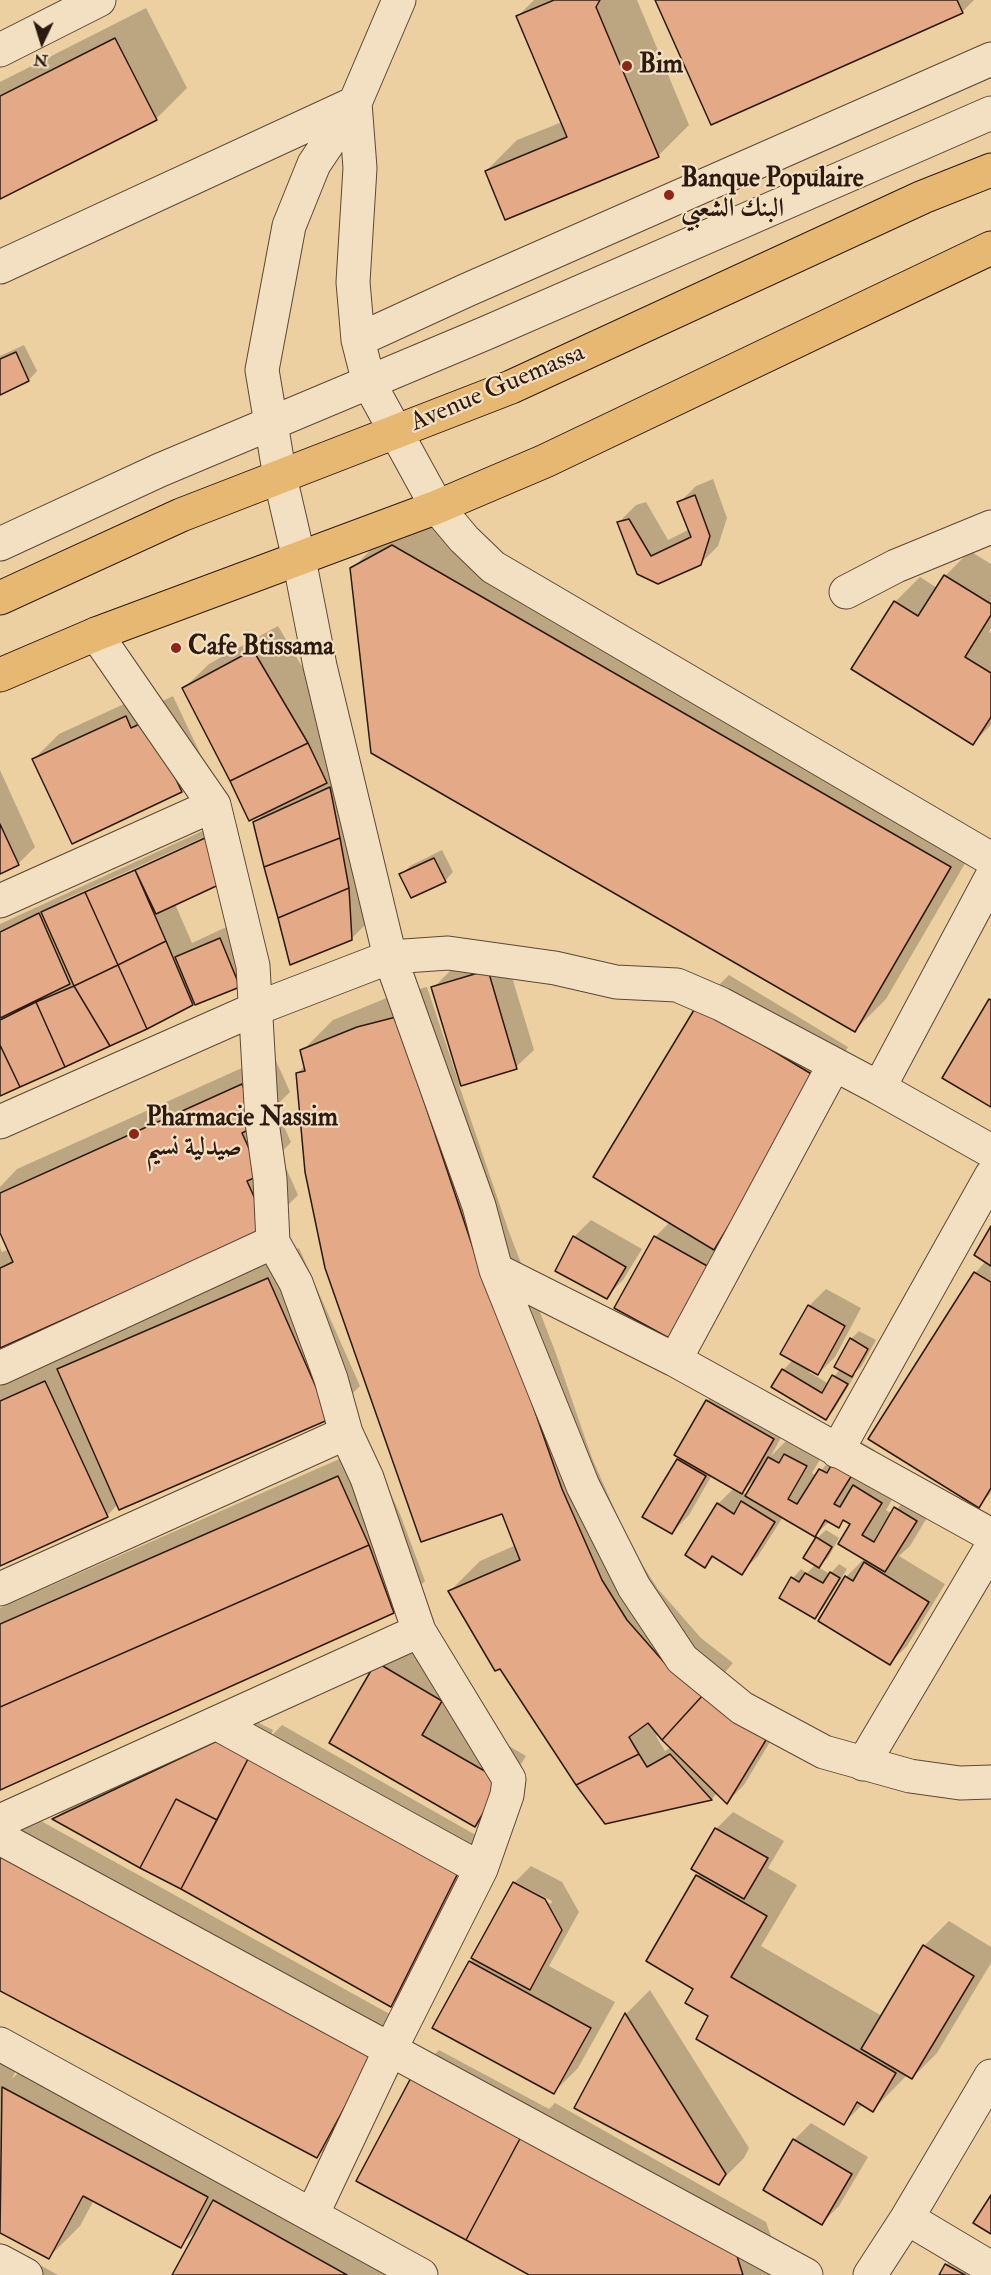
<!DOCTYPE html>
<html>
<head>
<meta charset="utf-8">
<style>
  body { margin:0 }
  #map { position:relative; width:991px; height:2275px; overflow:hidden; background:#ecd0a2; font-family:"IM FELL Double Pica",serif }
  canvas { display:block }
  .north { position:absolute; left:12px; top:12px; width:60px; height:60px; -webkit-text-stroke:4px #f3e0c3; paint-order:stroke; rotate:184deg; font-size:16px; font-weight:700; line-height:24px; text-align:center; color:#2c1a11 }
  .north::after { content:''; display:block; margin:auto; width:21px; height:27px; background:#2c1a11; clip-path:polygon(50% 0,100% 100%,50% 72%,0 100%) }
</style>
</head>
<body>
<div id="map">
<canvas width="991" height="2275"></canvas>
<div class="north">N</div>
</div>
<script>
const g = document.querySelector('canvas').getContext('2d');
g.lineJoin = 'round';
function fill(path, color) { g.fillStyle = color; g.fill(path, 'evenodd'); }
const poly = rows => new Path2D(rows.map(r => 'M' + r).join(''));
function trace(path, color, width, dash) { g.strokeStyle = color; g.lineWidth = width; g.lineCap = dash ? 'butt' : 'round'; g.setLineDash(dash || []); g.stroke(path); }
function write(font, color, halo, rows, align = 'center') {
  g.font = font + ' "IM FELL Double Pica",Amiri,serif'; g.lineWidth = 4.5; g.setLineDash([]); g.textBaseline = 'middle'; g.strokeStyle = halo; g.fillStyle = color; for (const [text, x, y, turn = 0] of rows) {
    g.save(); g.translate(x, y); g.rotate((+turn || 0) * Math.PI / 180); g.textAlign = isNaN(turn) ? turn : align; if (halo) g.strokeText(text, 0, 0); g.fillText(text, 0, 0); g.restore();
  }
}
const shadow = poly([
  [534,0,637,0,689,125,658,156,486,171,517,140,562,122,518,16],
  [656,0,974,0,962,12],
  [146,8,187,88,156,119,0,198,0,82],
  [24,345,37,371,29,380,0,394,0,356],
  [713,479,727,518,718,546,700,564,658,582,619,522,636,505,646,502,668,540,690,529,679,503,696,486],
  [424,515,981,836,886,999,855,1030,352,569,383,537],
  [970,551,991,564,991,628,989,632,991,633,991,725,973,743,895,602,920,577,937,588,945,576],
  [278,626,332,717,344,765,330,779,368,922,351,939,255,823,266,811,184,688,209,664],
  [150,692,156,704,173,696,206,766,181,791,34,759,59,734],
  [0,770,35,847,18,864,0,872],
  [222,822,175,904,192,943,237,922,239,986,195,1002,0,1095,0,924],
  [211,834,212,837,61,905,61,901],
  [442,850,453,872,445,881,401,875,410,866],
  [505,954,534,1050,516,1067,459,1085,509,1232,555,1351,592,1458,632,1549,658,1589,701,1638,733,1663,720,1678,782,1722,744,1785,727,1802,717,1793,712,1799,606,1822,449,1592,480,1561,516,1545,503,1512,297,1073,306,1065,302,1051,333,1020,389,997,427,987,459,1083,461,1082,433,988,450,971],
  [658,1733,671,1747,665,1751,656,1736],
  [729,975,848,1047,745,1217,716,1245,725,1249,686,1319,655,1237,670,1222,698,1006],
  [273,1054,290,1092,275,1107,291,1142,280,1154,298,1195,267,1226,0,1347,0,1247,2,1252,9,1249,0,1230,0,1187,17,1169],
  [591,1220,642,1249,623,1280,606,1297,574,1237],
  [991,1229,991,1493,978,1506,975,1273,986,1261],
  [299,1248,360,1386,329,1417,118,1504,107,1516,0,1564,0,1385,76,1352,90,1338],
  [826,1289,861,1308,835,1357,818,1374,810,1370,809,1372,829,1384,840,1369,851,1339,859,1331,876,1340,861,1367,853,1374,855,1375,834,1410,826,1418,783,1370,793,1360,809,1306],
  [724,1384,790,1421,771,1456,794,1433,831,1441,812,1473,816,1476,844,1445,858,1440,875,1450,858,1479,905,1477,886,1510,892,1514,920,1484,940,1496,910,1546,899,1556,945,1584,907,1646,890,1663,846,1577,865,1558,852,1523,845,1519,838,1526,830,1521,815,1535,783,1517,758,1556,741,1573,715,1556,705,1566,718,1504,734,1488,712,1475,689,1515,672,1533,678,1460,707,1401],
  [756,1478,747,1495,742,1492],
  [369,1446,400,1514,425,1581,394,1612,0,1788,0,1608],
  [826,1530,839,1538,828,1558,818,1567,830,1574,839,1564,847,1569,823,1609,815,1617,781,1598,793,1578,801,1569,807,1573,816,1564,817,1538],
  [402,1639,466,1675,446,1709,526,1756,499,1801,475,1826,377,1663],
  [245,1716,273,1730,271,1736,282,1725,488,1842,422,1974,391,2005,182,1887,55,1819,79,1795],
  [733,1812,784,1841,768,1868,797,1885,761,1946,882,2016,924,1946,949,1921,991,1947,991,1963,937,2053,912,2078,907,2075,873,2110,863,2104,844,2123,711,2016,695,1988,697,1876,700,1873,716,1829],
  [32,1816,404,2022,348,2126,317,2157,0,1989,0,1831],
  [531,1866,562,1882,579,1912,549,1966,615,2002,578,2068,553,2093,434,2028,514,1883],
  [517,1883,552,1901,551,1904,517,1886],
  [650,1990,749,2148,744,2158,719,2183,576,2107,626,2014],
  [0,2045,22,2057,12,2079,34,2057,238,2166,227,2189,245,2170,433,2275,174,2275,199,2228,180,2246,94,2200,80,2226,49,2257,0,2231],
  [439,2050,549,2109,555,2103,766,2222,785,2275,533,2275,414,2075],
  [811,2123,868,2157,839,2206,822,2223,794,2140],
  [0,2243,58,2275,0,2275],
  [963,2248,991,2275,940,2275,946,2265]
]);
const building = poly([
  [554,0,600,0,596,7,659,157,505,220,485,171,567,137,516,16,554,0],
  [655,0,957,0,963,13,711,125,655,0],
  [115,38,157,120,0,199,0,96,115,38],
  [16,352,29,381,0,395,0,359,16,352],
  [695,495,710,536,701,565,658,584,637,574,617,522,629,519,651,556,691,537,677,502,695,495],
  [392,545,951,867,855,1032,371,753,350,568,392,545],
  [944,575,991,604,991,615,965,657,991,673,991,717,973,745,851,669,894,601,918,616,944,575],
  [253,650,308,743,230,781,182,688,253,650],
  [126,716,131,728,148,720,182,792,72,844,32,759,126,716],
  [308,743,327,783,249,821,230,781,308,743],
  [330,787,340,838,264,867,253,822,330,787],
  [0,824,19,865,0,874,0,824],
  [205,838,225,882,156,914,135,870,205,838],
  [340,838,349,888,278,918,264,867,340,838],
  [434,858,446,882,411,898,399,874,434,858],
  [135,870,166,941,118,965,85,892,135,870],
  [349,888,352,940,290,965,278,918,349,888],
  [85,892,118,965,74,986,41,912,85,892],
  [39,913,70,984,0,1018,0,932,39,913],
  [220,938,240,987,195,1005,175,957,220,938],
  [166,941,193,1005,147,1029,118,965,166,941],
  [118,965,147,1029,110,1046,74,986,118,965],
  [488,970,517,1069,461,1086,431,987,488,970],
  [74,986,110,1046,65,1067,36,1002,74,986],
  [989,999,991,1000,991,1107,942,1078,989,999],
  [36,1002,65,1067,20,1087,0,1045,0,1020,36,1002],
  [697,1005,818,1078,714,1250,593,1177,697,1005],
  [396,1017,478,1263,525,1383,562,1489,602,1580,627,1620,670,1669,703,1695,662,1740,648,1723,629,1737,639,1754,576,1785,500,1669,495,1671,448,1591,520,1560,502,1514,421,1542,325,1268,305,1172,296,1073,305,1071,300,1050,357,1027,396,1017],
  [0,1045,20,1087,0,1096,0,1045],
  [242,1084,260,1124,242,1133,261,1175,247,1181,268,1228,0,1348,0,1268,13,1262,0,1233,0,1193,242,1084],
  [991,1226,991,1266,974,1255,991,1226],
  [573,1236,626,1267,607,1299,555,1271,573,1236],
  [654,1236,709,1267,669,1338,614,1308,654,1236],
  [974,1272,991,1282,991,1488,979,1508,868,1439,974,1272],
  [268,1278,330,1419,119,1510,57,1369,268,1278],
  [808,1305,845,1326,818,1375,780,1354,808,1305],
  [850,1338,868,1349,852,1377,834,1367,850,1338],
  [782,1369,822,1393,832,1375,848,1384,826,1420,771,1387,782,1369],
  [45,1381,108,1517,0,1566,0,1401,45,1381],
  [706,1400,774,1439,742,1494,674,1455,706,1400],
  [784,1454,807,1466,788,1499,797,1504,819,1469,827,1473,832,1464,852,1475,834,1504,840,1507,853,1485,882,1503,862,1535,874,1542,894,1507,917,1521,885,1572,838,1544,850,1524,843,1520,839,1528,825,1520,815,1537,745,1496,768,1457,779,1463,784,1454],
  [677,1459,706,1476,672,1534,642,1517,677,1459],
  [338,1476,369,1545,0,1707,0,1624,338,1476],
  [741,1501,775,1522,742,1575,712,1556,705,1568,685,1555,717,1503,734,1514,741,1501],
  [816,1537,832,1547,819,1568,803,1558,816,1537],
  [369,1545,394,1613,0,1790,0,1707,369,1545],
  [864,1562,929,1602,890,1665,818,1621,845,1576,853,1581,864,1562],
  [830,1572,840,1578,815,1619,779,1598,791,1577,799,1582,805,1573,823,1583,830,1572],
  [376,1662,442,1701,422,1735,502,1781,475,1827,329,1743,376,1662],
  [703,1695,766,1740,727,1804,662,1740,703,1695],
  [219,1740,250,1755,217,1820,176,1799,140,1868,52,1819,219,1740],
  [639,1754,647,1767,670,1754,712,1800,605,1824,576,1785,639,1754],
  [250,1755,458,1873,391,2007,181,1889,250,1755],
  [176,1799,217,1820,181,1889,140,1868,176,1799],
  [715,1828,768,1858,744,1899,691,1869,715,1828],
  [0,1846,374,2053,317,2158,0,1991,0,1846],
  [696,1875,767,1916,731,1977,896,2073,873,2112,857,2102,844,2125,696,2039,708,2016,685,2003,693,1989,646,1961,696,1875],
  [513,1882,545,1899,562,1930,530,1990,471,1958,513,1882],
  [923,1945,974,1976,912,2079,861,2049,923,1945],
  [469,1961,591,2028,554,2094,432,2028,469,1961],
  [625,2013,726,2174,719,2185,574,2108,625,2013],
  [413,2074,523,2133,466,2240,356,2181,413,2074],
  [2,2087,208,2197,181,2248,83,2196,49,2259,0,2233,2,2087],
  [523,2133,736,2253,743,2275,529,2275,466,2240,523,2133],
  [793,2139,852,2174,822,2225,763,2190,793,2139],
  [991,2195,991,2234,973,2223,991,2195],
  [213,2200,347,2275,172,2275,213,2200],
  [945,2264,965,2275,939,2275,945,2264]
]);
const minor = poly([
  [399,0,355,103,314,164,289,226,262,370,280,477,299,559,320,666,390,957,479,1206,496,1270,583,1486,634,1587,682,1659,742,1708,824,1752,910,1776,960,1783,991,1782],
  [0,50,99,0],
  [355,103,360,168,353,282,358,340,369,383,437,507,464,539,493,567,991,859],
  [0,267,355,103],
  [358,340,467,290,991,59],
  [0,544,160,470,486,333,991,113],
  [846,592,896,566,991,527],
  [96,634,214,805,253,966,262,1122,270,1179,273,1242,296,1283,331,1379,346,1433,367,1478,419,1631,509,1779,507,1795,481,1869,390,2050,312,2215],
  [0,901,214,805],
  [879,1088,991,1151],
  [0,1122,255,1009,390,957,448,953,555,968,616,982,677,985,721,1004,879,1088,991,878],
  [496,1270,675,1360,991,1535],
  [675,1360,834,1065],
  [0,1368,273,1242],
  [837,1451,991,1176],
  [0,1589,346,1433],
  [216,1723,481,1869],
  [863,1764,991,1548],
  [0,1821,419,1631],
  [0,1838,806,2275],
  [0,2044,421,2275],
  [907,2218,991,2268],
  [0,2261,26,2275],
  [870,2275,907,2218,991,2076]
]);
const major = poly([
  [0,598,181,515,511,387,923,197,991,170],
  [0,675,96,634,437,507,545,461,991,248]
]);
const markers = [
  [627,66,6,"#8f2418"],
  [669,195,6,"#8f2418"],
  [176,648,6,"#8f2418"],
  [134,1134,6,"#8f2418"]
];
const poiNames = [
  ["Bim",639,66],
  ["Banque Populaire",681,180],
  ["البنك الشعبي",681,210],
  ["Cafe Btissama",188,648],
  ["Pharmacie Nassim",146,1119],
  ["صيدلية نسيم",146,1149]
];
const streetNames = [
  ["Avenue Guemassa",498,389,-23]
];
fill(shadow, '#0003');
fill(building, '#e4a986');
trace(building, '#2c1a11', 1.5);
trace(minor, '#5c4835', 35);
trace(major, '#2c1a11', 35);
trace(minor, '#f3e0c3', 33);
trace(major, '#e6b871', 33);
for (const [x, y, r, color] of markers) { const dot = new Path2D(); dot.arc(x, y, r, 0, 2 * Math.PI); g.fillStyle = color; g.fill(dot); trace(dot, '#f3e0c3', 2); }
write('bold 26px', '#2c1a11', '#f3e0c3', poiNames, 'left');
write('26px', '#2c1a11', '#f3e0c3', streetNames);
</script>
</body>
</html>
